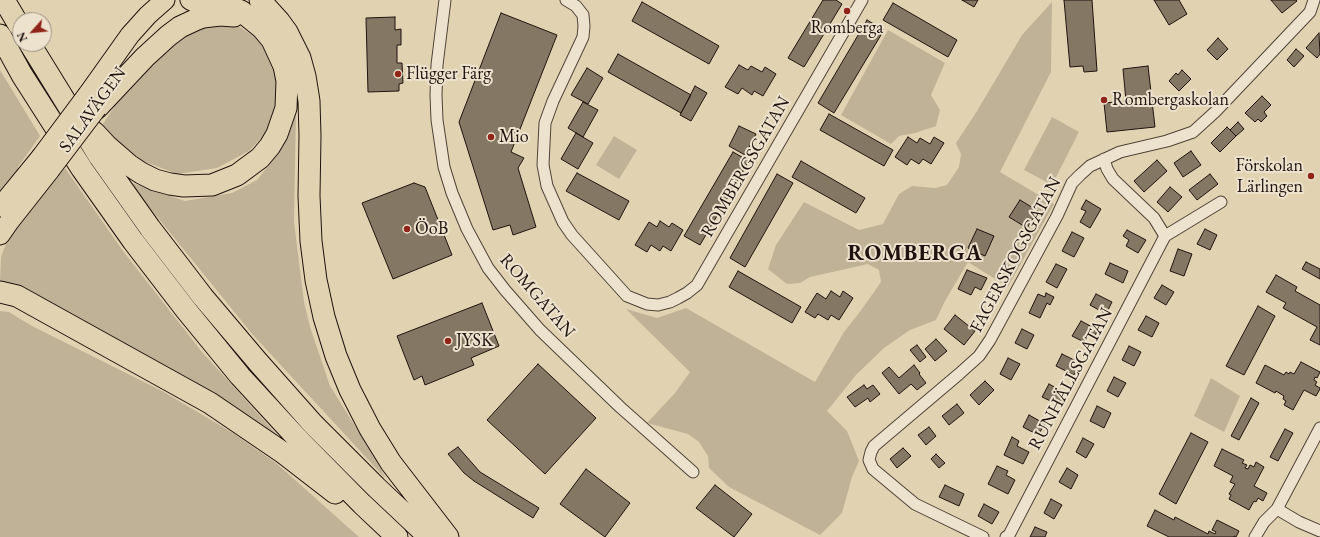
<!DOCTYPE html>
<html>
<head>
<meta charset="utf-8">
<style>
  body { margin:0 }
  #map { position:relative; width:1320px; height:537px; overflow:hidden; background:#e1d3b2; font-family:"EB Garamond",serif }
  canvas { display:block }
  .north { position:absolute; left:12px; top:12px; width:40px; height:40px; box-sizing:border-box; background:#ece2cd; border:1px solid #9a8f81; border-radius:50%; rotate:243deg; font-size:11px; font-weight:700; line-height:16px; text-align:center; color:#20130f }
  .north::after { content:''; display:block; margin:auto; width:14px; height:18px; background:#8f2418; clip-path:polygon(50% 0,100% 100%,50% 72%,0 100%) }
</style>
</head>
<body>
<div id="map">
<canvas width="1320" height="537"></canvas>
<div class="north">N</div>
</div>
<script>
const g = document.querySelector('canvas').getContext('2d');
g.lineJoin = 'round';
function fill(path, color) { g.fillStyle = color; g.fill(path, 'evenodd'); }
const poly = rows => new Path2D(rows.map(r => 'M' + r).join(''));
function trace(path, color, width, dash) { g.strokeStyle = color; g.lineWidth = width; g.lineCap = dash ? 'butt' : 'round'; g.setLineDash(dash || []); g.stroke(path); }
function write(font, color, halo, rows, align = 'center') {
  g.font = font + ' "EB Garamond",serif'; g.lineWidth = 4; g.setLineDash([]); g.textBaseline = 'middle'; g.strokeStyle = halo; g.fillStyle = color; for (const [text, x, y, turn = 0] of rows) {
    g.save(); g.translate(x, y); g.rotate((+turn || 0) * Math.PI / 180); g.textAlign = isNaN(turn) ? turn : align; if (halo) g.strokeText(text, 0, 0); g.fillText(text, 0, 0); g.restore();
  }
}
const green = poly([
  [1052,2,1051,72,1000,172,1054,204,1008,287,968,262,945,301,936,320,910,330,884,348,856,375,827,411,847,431,859,461,852,477,842,513,820,535,729,487,709,468,708,456,699,442,688,434,647,423,675,393,690,372,626,309,657,318,686,308,815,382,844,332,862,309,881,282,879,270,868,264,810,277,800,283,787,284,768,269,776,245,804,202,859,230,883,224,899,194,912,186,935,188,947,185,959,167,961,154,956,143,977,111,1022,35],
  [206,22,232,22,258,39,271,58,278,83,279,101,274,119,263,136,249,151,217,168,177,174,143,161,101,127,125,90,154,57],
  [888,30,945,63,931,95,940,110,936,126,915,133,899,136,891,144,841,115],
  [0,70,40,136,18,167,16,175,0,194],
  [296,110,294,222,304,302,310,327,330,386,375,458,386,479,253,335,129,182,185,201,232,193,257,180,283,147],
  [1052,117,1079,132,1052,185,1024,170],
  [614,136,637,150,619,179,596,165],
  [65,168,123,251,202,352,291,450,12,284,0,281,1,257,7,241],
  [0,311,9,312,32,326,162,391,233,433,276,463,359,537,0,537],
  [1211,378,1240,396,1224,432,1194,416]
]);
const building = poly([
  [823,0,836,0,842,4,804,67,788,58,823,0],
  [962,0,978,0,974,7,962,0],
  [1064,0,1092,0,1097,71,1084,72,1083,66,1070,67,1064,0],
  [1154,0,1179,0,1187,14,1169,25,1154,0],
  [1271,0,1296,0,1297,1,1282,13,1271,0],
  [642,2,719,46,709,64,632,21,642,2],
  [893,3,957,40,948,57,883,20,893,3],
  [501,13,557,35,511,152,524,158,518,168,536,227,513,235,510,225,493,230,459,122,501,13],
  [395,17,395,30,401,29,401,45,397,45,397,63,402,63,403,83,399,84,399,91,368,92,366,18,395,17],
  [867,20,884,30,834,113,818,103,867,20],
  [1319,33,1320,54,1317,58,1306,48,1319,33],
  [1218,38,1228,49,1217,60,1207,50,1218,38],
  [1296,49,1304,56,1294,67,1287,60,1296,49],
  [618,54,691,95,681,113,608,72,618,54],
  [739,65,748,70,751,66,762,72,765,67,776,74,763,96,754,91,752,95,742,88,738,94,725,87,739,65],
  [1148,66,1155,127,1107,132,1104,103,1126,101,1123,69,1148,66],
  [587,68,603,78,588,104,571,95,587,68],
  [1182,70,1191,79,1179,91,1169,81,1176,73,1178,75,1182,70],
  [695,86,707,93,691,121,680,115,695,86],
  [1262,96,1271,105,1264,112,1267,116,1261,122,1258,119,1255,122,1245,113,1262,96],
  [583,102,598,110,583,137,568,128,583,102],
  [829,114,893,150,884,166,820,130,829,114],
  [1238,122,1244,129,1236,136,1230,130,1238,122],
  [739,126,756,134,745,155,729,146,739,126],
  [1227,127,1236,136,1220,152,1211,143,1227,127],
  [576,133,593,143,578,169,561,159,576,133],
  [908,137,917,143,920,138,930,144,934,137,944,143,931,164,923,159,919,164,911,159,907,165,895,157,908,137],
  [1191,151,1201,165,1183,177,1174,163,1191,151],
  [733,152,749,161,700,245,684,236,733,152],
  [1157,160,1167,171,1144,192,1134,181,1157,160],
  [801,161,865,198,856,213,792,177,801,161],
  [577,173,629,201,619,220,566,191,577,173],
  [777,174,793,183,745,267,730,258,777,174],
  [1210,174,1218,184,1197,200,1189,190,1210,174],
  [414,183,425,187,452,255,393,279,362,203,414,183],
  [1170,187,1182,197,1168,212,1157,202,1170,187],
  [1020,200,1038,211,1027,228,1009,217,1020,200],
  [1086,200,1101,209,1090,228,1080,222,1086,211,1081,209,1086,200],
  [660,221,669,227,672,223,683,230,671,251,663,246,660,251,651,245,647,252,635,245,649,222,657,227,660,221],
  [977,229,994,236,985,256,968,248,977,229],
  [1205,229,1217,235,1210,250,1197,244,1205,229],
  [1127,230,1146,240,1138,253,1126,246,1129,240,1123,236,1127,230],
  [1072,232,1084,238,1074,257,1062,251,1072,232],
  [1178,249,1192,254,1184,276,1170,271,1178,249],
  [1306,262,1320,269,1320,279,1302,269,1306,262],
  [1110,263,1128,271,1123,283,1105,274,1110,263],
  [1056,264,1067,269,1057,288,1046,282,1056,264],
  [967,270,987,278,981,290,975,287,971,295,958,289,967,270],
  [738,271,801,307,792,323,729,287,738,271],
  [1276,275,1297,287,1295,291,1320,305,1320,345,1310,340,1317,327,1283,308,1286,303,1266,292,1276,275],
  [1162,285,1174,292,1166,305,1154,298,1162,285],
  [831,291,840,297,843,291,853,298,839,320,831,315,828,320,818,314,815,318,805,312,817,293,826,299,831,291],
  [1046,293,1054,297,1050,305,1047,303,1040,318,1029,313,1038,294,1045,297,1046,293],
  [1096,294,1112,302,1106,314,1090,305,1096,294],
  [482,303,499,346,471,358,474,365,425,385,422,376,414,380,397,336,482,303],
  [1258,306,1275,316,1244,375,1226,366,1258,306],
  [955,315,975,331,964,345,944,329,955,315],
  [1146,316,1159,323,1152,337,1138,330,1146,316],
  [1081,321,1098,330,1094,337,1088,334,1084,342,1072,336,1081,321],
  [1022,329,1034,335,1027,349,1015,343,1022,329],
  [936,339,947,351,935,361,925,349,936,339],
  [917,345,926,357,920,362,910,350,917,345],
  [1129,346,1141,352,1134,366,1122,360,1129,346],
  [1062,354,1080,363,1074,375,1056,366,1062,354],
  [1008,358,1020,364,1011,380,1000,374,1008,358],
  [1301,362,1320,372,1317,378,1315,377,1314,380,1317,382,1315,385,1320,388,1320,389,1316,396,1304,390,1293,410,1284,405,1286,401,1283,399,1284,396,1276,391,1275,393,1256,383,1265,365,1284,375,1286,372,1289,374,1290,372,1294,374,1301,362],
  [538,364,596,418,545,474,487,420,538,364],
  [914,365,920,373,919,374,926,383,917,390,911,384,899,394,882,373,889,367,899,378,914,365],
  [1114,377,1126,383,1118,397,1107,391,1114,377],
  [985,381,994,390,979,405,970,395,985,381],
  [1049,384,1065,393,1059,405,1042,397,1049,384],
  [864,385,867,389,873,385,880,394,870,402,868,398,855,407,847,397,864,385],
  [1251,398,1259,403,1239,440,1231,436,1251,398],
  [957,404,964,413,949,425,942,416,957,404],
  [1097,406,1111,413,1104,428,1090,421,1097,406],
  [1029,415,1045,424,1038,435,1023,427,1029,415],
  [929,427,936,436,926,445,918,435,929,427],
  [1285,429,1293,433,1278,461,1270,457,1285,429],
  [1191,433,1208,442,1176,504,1159,494,1191,433],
  [1012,437,1019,441,1017,446,1029,452,1023,464,1004,455,1012,437],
  [1083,438,1094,444,1086,458,1076,452,1083,438],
  [458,447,480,472,539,508,533,518,474,481,464,473,448,454,458,447],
  [903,448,911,456,897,468,890,459,903,448],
  [1222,449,1244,460,1242,463,1247,465,1245,468,1248,469,1250,465,1254,467,1256,462,1264,467,1254,486,1267,493,1263,501,1258,498,1256,502,1254,501,1249,510,1229,499,1231,495,1229,494,1235,484,1230,482,1233,476,1214,466,1222,449],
  [936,454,945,463,939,468,931,459,936,454],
  [997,466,1008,471,1006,475,1015,480,1008,494,988,484,997,466],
  [1067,468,1078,475,1071,489,1059,482,1067,468],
  [586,469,630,503,605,537,560,504,586,469],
  [715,485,752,514,734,537,696,508,715,485],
  [945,485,964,494,959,506,939,497,945,485],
  [1051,499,1062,505,1054,519,1044,513,1051,499],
  [984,504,999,512,992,524,978,516,984,504],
  [1155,510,1174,520,1175,517,1208,534,1209,531,1215,534,1216,532,1212,530,1217,520,1239,531,1236,537,1234,536,1234,537,1169,537,1147,526,1155,510],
  [1035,527,1047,532,1045,537,1030,537,1035,527]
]);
const minor = poly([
  [445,0,437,65,436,95,437,120,444,167,452,193,467,229,488,268,505,290,540,330,620,407,693,472],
  [566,0,576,6,583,15,584,26,583,37,553,101,545,123,543,165,547,186,563,222,572,235,627,296,647,304,658,305,670,302,678,298,687,293,697,285,862,0],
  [1165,236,1221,202],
  [1277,509,1299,522,1320,531],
  [983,537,915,504,873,469,869,460,871,452,874,446,959,374,979,356,990,340,1057,216,1072,183,1080,175,1090,166,1120,152,1167,141,1193,132,1215,112,1310,12,1314,0],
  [1006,537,1009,535,1165,236,1154,218,1113,179,1107,169,1104,159],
  [1255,537,1264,522,1277,509,1320,428]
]);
const trunk = poly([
  [190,0,198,4,205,5,212,3,218,0],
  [88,94,130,35,148,15,165,0],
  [0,207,41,157],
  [0,235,9,222,50,170]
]);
const motorway = poly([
  [4,0,20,27],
  [260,0,279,21,287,32,300,58,305,76,309,101,310,136,309,196,311,241,316,280,324,317,336,356,350,390,370,429,391,463,448,537],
  [0,35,22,75,82,169,133,241,186,310,240,376,298,439,362,504,397,537],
  [30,44,99,156,150,228,203,297,258,362,313,424,376,487,429,537],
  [97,108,145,57,168,36,180,27,195,20,203,17,220,15,234,16],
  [94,132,107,146,129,165,141,173,155,180,170,184,184,186,212,185,237,175,260,158,270,146,277,134,286,108,287,81,284,66,272,40,262,28,241,11,225,5,212,3],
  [0,292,17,296,210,403,282,452,335,493]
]);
const trunkBridge = poly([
  [41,157,88,94],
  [50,170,97,108]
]);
const markers = [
  [847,11,4,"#8f2418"],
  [398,74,4,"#8f2418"],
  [1104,100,4,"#8f2418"],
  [491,137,4,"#8f2418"],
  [1311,176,4,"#8f2418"],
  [407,229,4,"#8f2418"],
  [448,341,4,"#8f2418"]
];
const poiNames = [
  ["Romberga",847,28,"center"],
  ["Flügger Färg",406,74],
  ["Rombergaskolan",1112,100],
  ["Mio",499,137],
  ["Förskolan",1303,166,"right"],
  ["Lärlingen",1303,187,"right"],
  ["ÖoB",415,229],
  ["JYSK",456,341]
];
const streetNames = [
  ["SALAVÄGEN",93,110,-54],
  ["ROMBERGSGATAN",746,167,-60],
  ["FAGERSKOGSGATAN",1016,255,-62],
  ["ROMGATAN",537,296,49],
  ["RUNHÄLLSGATAN",1071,379,-62]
];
const districtNames = [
  ["ROMBERGA",915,254]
];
fill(green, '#c0b296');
fill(building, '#847764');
trace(building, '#20130f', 1);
trace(minor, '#504338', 13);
trace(trunk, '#20130f', 21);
trace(motorway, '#20130f', 23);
trace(minor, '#ece2cd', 11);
trace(trunk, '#e1d3b2', 19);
trace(motorway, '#e1d3b2', 21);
trace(trunkBridge, '#20130f', 21, []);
trace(trunkBridge, '#e1d3b2', 19);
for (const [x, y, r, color] of markers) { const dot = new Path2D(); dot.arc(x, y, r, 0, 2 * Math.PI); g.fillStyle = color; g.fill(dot); trace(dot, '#ece2cd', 1.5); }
write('18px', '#20130f', '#ece2cd', poiNames, 'left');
write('18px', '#20130f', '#ece2cd', streetNames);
g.letterSpacing = '1px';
write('bold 22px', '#20130f', '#ece2cd', districtNames);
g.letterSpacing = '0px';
</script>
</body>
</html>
